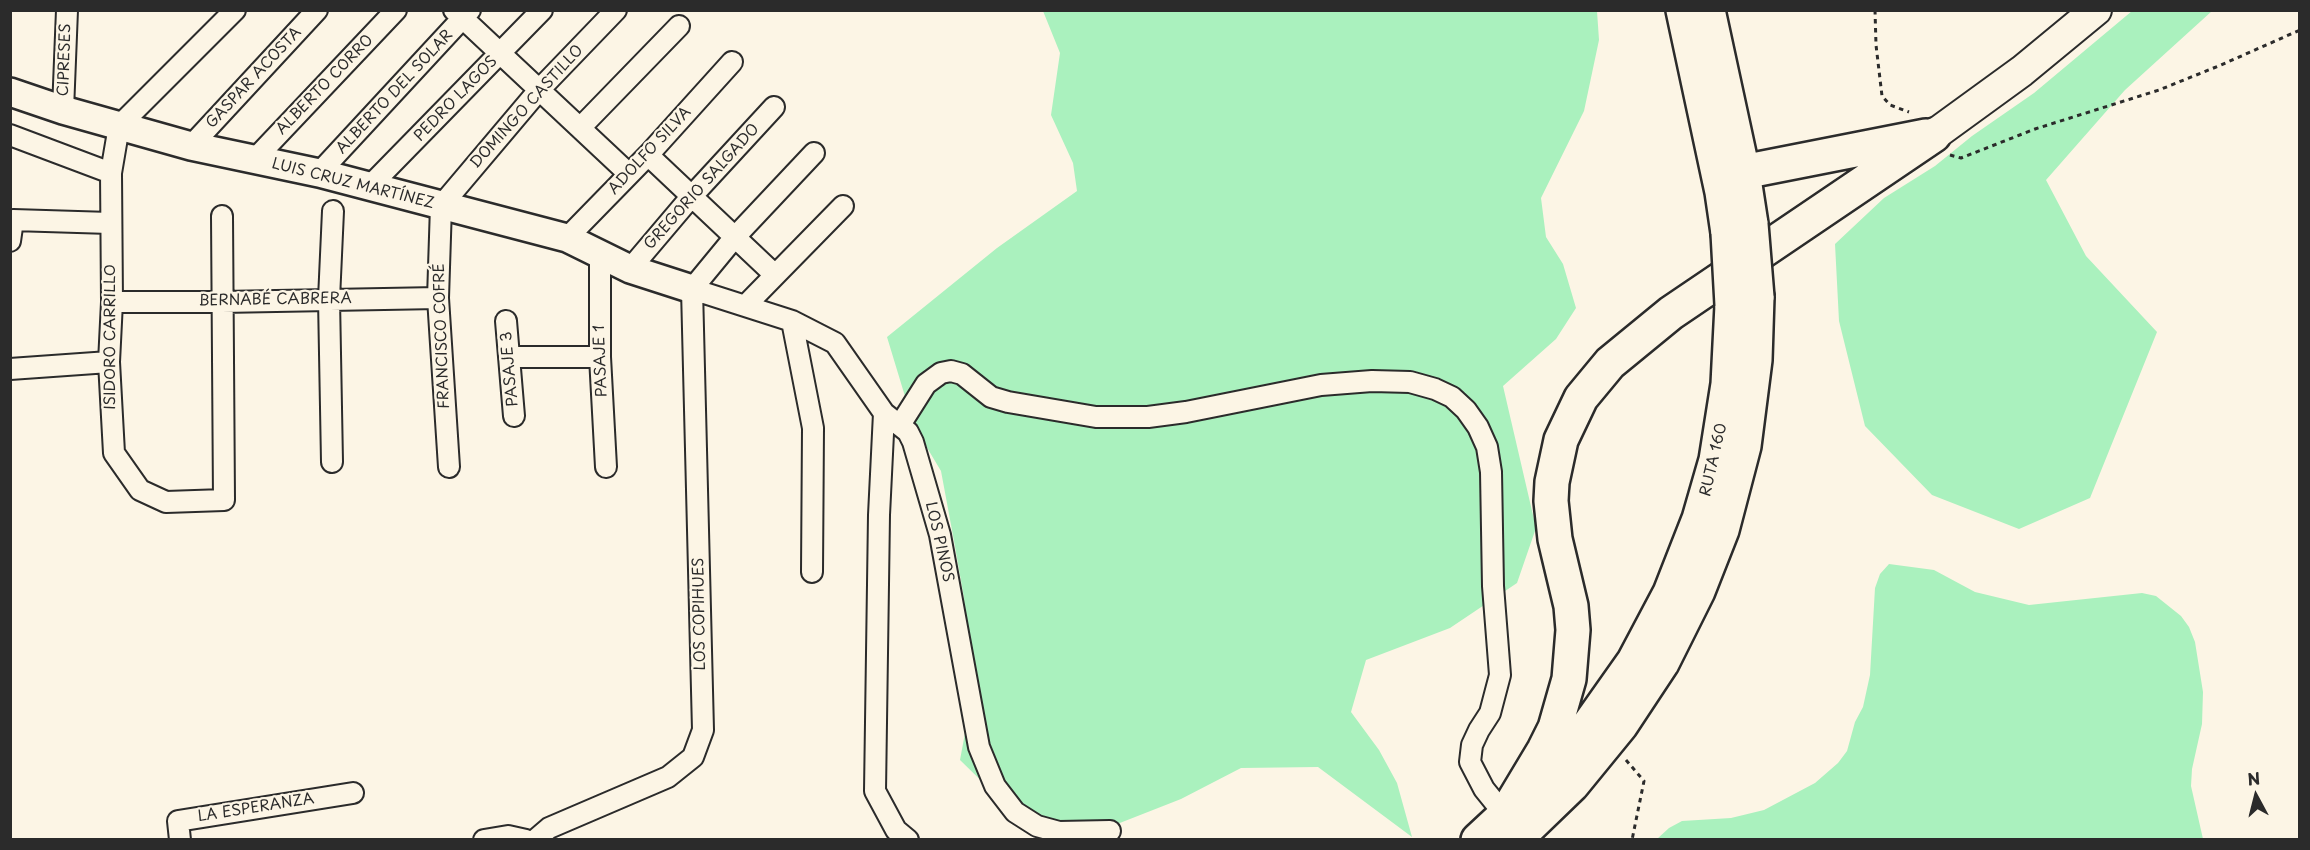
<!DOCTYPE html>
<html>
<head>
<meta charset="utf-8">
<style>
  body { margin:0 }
  #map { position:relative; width:2310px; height:850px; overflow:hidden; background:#fcf5e5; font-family:"Playpen Sans",sans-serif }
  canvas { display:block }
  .frame { position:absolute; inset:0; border:12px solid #2b2b2b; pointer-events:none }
  .north { position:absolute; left:2226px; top:766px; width:60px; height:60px; -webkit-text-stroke:4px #fcf5e5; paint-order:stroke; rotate:353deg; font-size:16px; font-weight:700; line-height:24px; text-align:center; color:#2b2b2b }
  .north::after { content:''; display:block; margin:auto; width:21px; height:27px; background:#2b2b2b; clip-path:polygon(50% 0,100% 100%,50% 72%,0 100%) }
</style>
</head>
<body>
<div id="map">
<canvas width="2310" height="850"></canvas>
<div class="frame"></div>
<div class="north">N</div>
</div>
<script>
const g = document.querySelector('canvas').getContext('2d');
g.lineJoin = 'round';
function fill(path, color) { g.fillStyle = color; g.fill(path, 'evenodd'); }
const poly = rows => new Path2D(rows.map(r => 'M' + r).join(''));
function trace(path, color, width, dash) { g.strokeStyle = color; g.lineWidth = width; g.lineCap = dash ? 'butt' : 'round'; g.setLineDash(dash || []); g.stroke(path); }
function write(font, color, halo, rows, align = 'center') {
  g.font = font + ' "Playpen Sans",sans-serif'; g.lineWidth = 4.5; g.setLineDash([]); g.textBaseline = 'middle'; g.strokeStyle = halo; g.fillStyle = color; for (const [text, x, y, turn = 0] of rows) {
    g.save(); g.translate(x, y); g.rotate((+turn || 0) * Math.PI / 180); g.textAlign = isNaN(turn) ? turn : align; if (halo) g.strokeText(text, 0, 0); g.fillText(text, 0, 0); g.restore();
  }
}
const green = poly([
  [1043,11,1597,11,1599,40,1584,111,1541,198,1546,237,1563,264,1576,308,1556,339,1503,386,1536,528,1517,583,1450,628,1366,660,1351,712,1379,750,1397,783,1412,837,1318,767,1241,768,1181,799,1079,839,1008,807,960,760,968,717,964,598,954,541,941,471,914,426,887,337,997,248,1077,191,1073,163,1051,115,1060,53],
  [2132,11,2212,11,2125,90,2046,180,2086,256,2157,332,2090,498,2019,529,1932,495,1865,426,1839,321,1835,244,1884,198,1935,166,1972,136,2034,93],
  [1889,564,1934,570,1975,592,2029,605,2142,593,2156,596,2181,616,2189,627,2195,642,2203,692,2202,724,2192,769,2191,786,2203,839,1657,839,1669,828,1682,821,1731,818,1764,810,1815,783,1838,763,1847,751,1855,722,1863,707,1870,675,1875,588,1880,574]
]);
const path = poly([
  [1875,10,1876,45,1882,96,1890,105,1909,112],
  [1950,155,1961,158,2035,129,2159,90,2221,65,2300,30],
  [1626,760,1644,781,1632,840]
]);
const street = poly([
  [454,10,629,174],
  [63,110,67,10],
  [580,128,679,26],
  [10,135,111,173],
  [191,146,317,10],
  [648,155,775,275],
  [254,160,396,10],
  [319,173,470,10],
  [369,187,542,10],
  [222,216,224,500,166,502,140,490,114,453,109,362,112,302,111,173,119,126,235,10],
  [567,238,648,155,732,62],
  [10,241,13,220,110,223],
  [600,256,600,357,606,467],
  [630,269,691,197,774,107],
  [692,289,792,321,835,343,884,413,908,432,913,442,940,535,979,747,995,786,1015,812,1037,826,1059,832,1110,831],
  [692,289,734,238,814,153],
  [112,302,222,302,438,298],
  [746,305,843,206],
  [506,321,514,416],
  [792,321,813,428,812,572],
  [509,357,600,357],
  [10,369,109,362],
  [884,413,879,515,875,791,896,830,908,840],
  [900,425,926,384,941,373,951,371,962,374,991,397,1008,402,1096,417,1148,417,1186,412,1321,385,1372,381,1410,382,1435,389,1452,397,1466,410,1478,427,1487,447,1491,472,1493,586,1500,675,1490,713,1479,730,1472,745,1470,762,1484,789,1505,815],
  [332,462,329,299,333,211],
  [449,467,438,298,441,206,539,90,616,10],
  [180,840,178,821,353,793],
  [484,840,508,836,526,840],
  [535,840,549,828,668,777,693,757,703,730,692,289]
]);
const secondary = poly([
  [10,92,63,110,191,146,319,173,567,238,630,269,692,289]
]);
const primary = poly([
  [1934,135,2022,71,2096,10]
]);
const highway = poly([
  [1683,10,1722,192,1728,233],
  [1708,10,1743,172,1751,224],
  [1743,172,1926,136],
  [1505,815,1544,750,1555,728,1569,679,1573,630,1571,606,1555,539,1551,501,1552,482,1561,440,1581,398,1610,363,1671,313,1934,135],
  [1478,840,1535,787,1586,729,1634,661,1670,593,1699,519,1716,460,1728,384,1732,305],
  [1515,840,1572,785,1621,725,1662,663,1698,591,1722,530,1744,446,1755,360,1757,297]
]);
const highwayBridge = poly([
  [1751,224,1757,297],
  [1728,233,1732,305]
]);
const streetNames = [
  ["CIPRESES",65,60,-88],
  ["GASPAR ACOSTA",254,78,-47],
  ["ALBERTO CORRO",325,85,-46],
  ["ALBERTO DEL SOLAR",395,92,-47],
  ["PEDRO LAGOS",456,99,-46],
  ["DOMINGO CASTILLO",527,107,-48],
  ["ADOLFO SILVA",650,151,-47],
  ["LUIS CRUZ MARTÍNEZ",353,184,14],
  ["GREGORIO SALGADO",702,187,-48],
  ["BERNABÉ CABRERA",275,300,-1],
  ["FRANCISCO COFRÉ",442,336,-92],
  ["ISIDORO CARRILLO",111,337,-90],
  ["PASAJE 1",601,361,-92],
  ["PASAJE 3",510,369,-95],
  ["RUTA 160",1714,460,-77],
  ["LOS PINOS",939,542,77],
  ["LOS COPIHUES",700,614,-91],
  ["LA ESPERANZA",256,808,-9]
];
fill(green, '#aaf1be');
trace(street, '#2b2b2b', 24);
trace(secondary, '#2b2b2b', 32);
trace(primary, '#2b2b2b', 34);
trace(highway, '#2b2b2b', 38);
trace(path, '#2b2b2b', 3, [4.5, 4.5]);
trace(street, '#fcf5e5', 20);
trace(secondary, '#fcf5e5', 27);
trace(primary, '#fcf5e5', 30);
trace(highway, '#fcf5e5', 33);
trace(highwayBridge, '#2b2b2b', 38, []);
trace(highwayBridge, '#fcf5e5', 33);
write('15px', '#2b2b2b', '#fcf5e5', streetNames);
</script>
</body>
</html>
